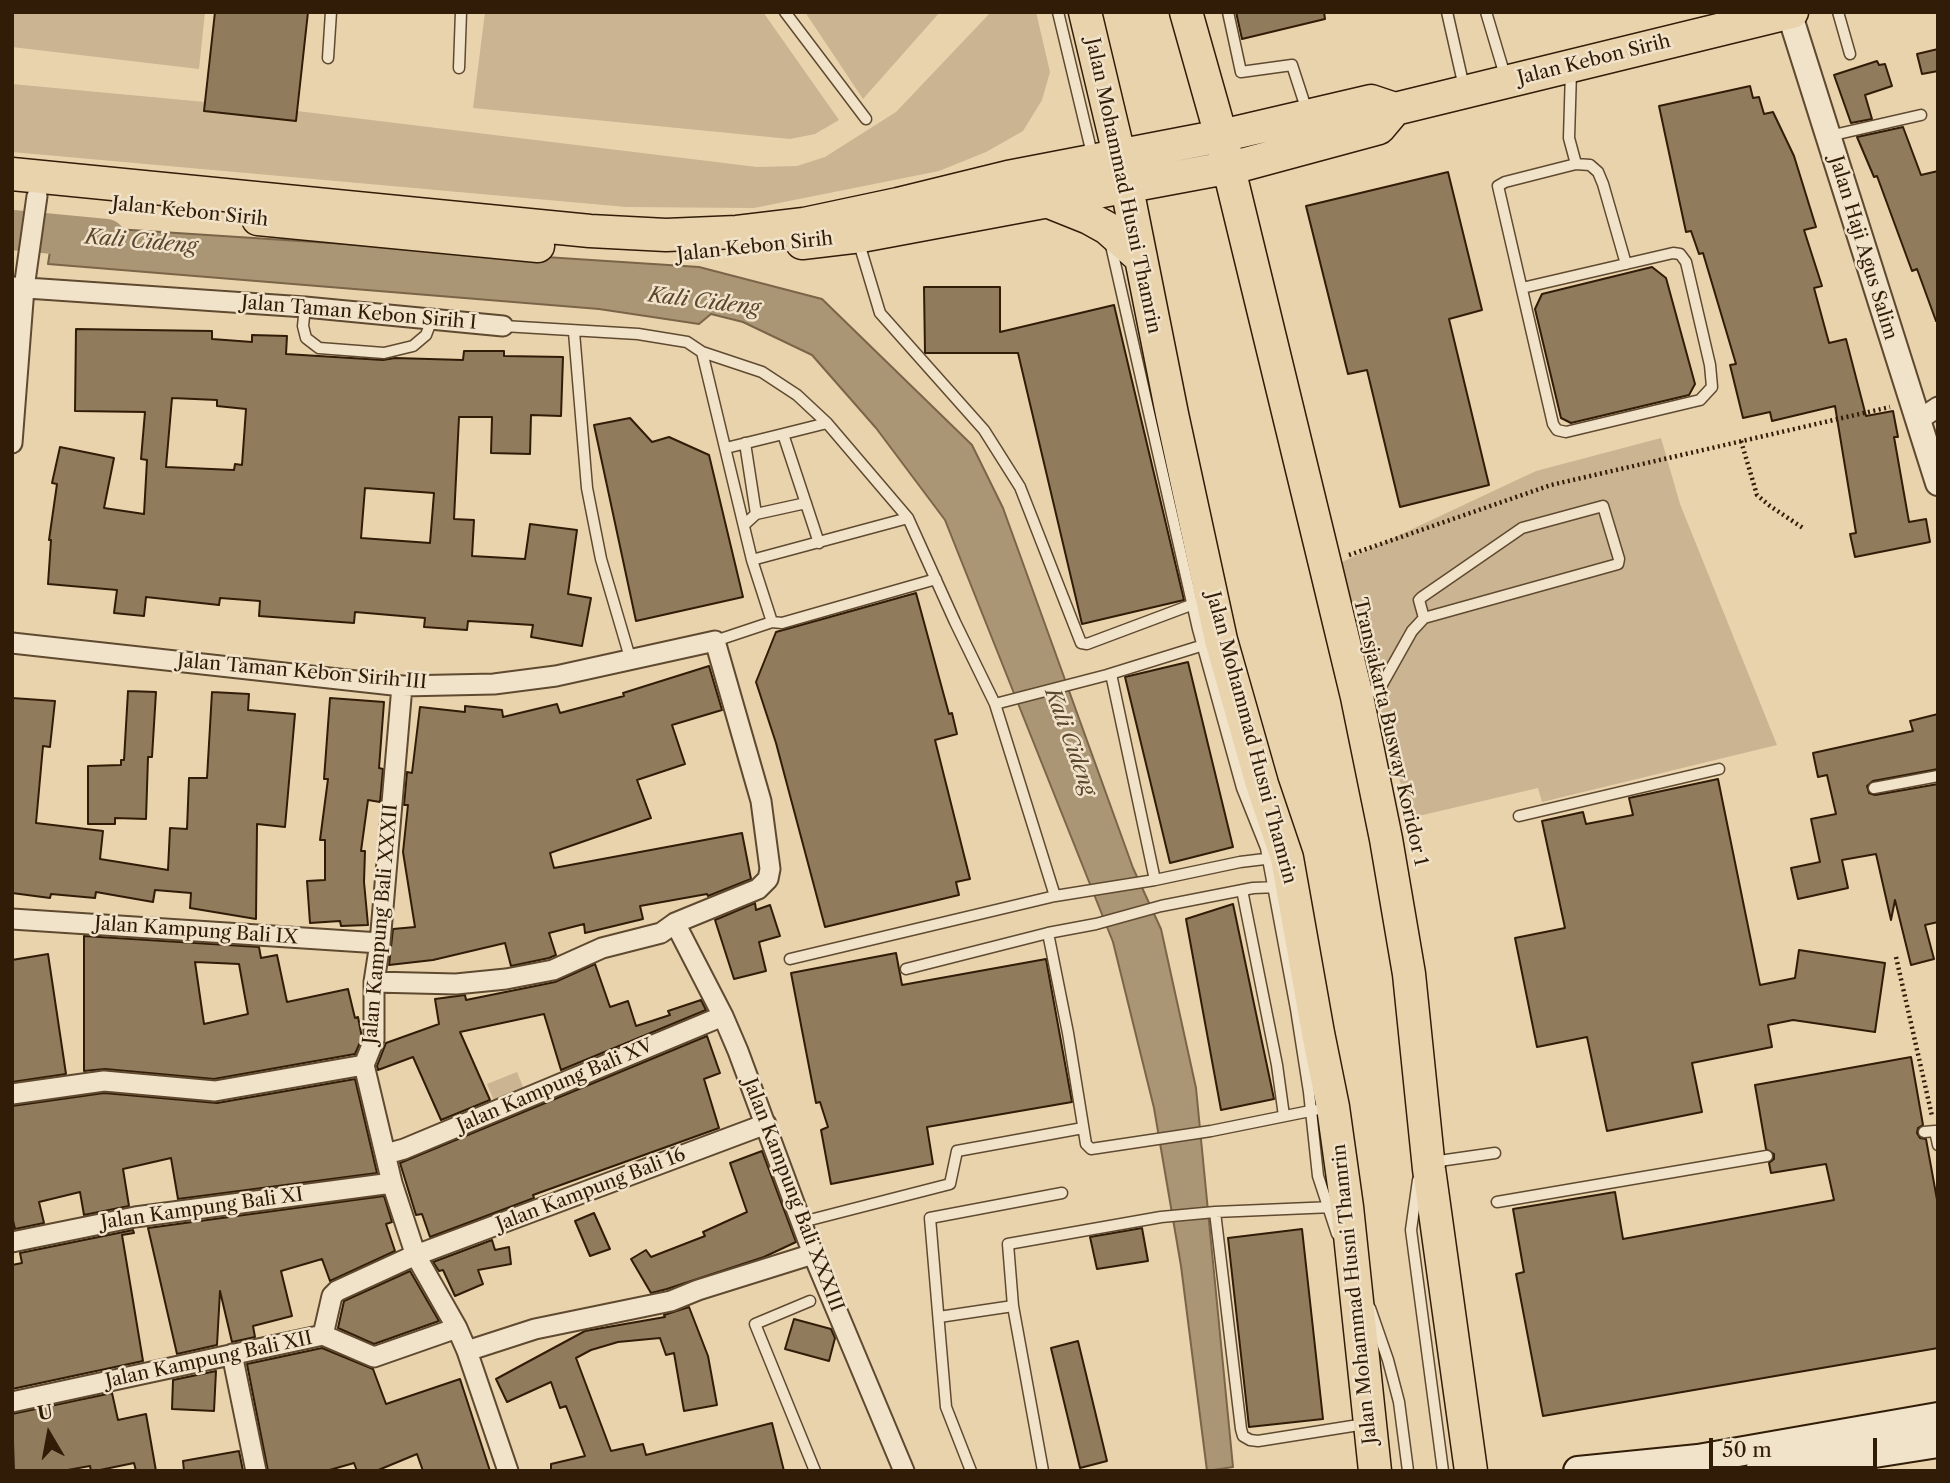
<!DOCTYPE html>
<html>
<head>
<meta charset="utf-8">
<style>
  body { margin:0 }
  #map { position:relative; width:1950px; height:1483px; overflow:hidden; background:#e9d3ad; font-family:"Libre Caslon Text",serif }
  canvas { display:block }
  .frame { position:absolute; inset:0; border:14px solid #311c07; pointer-events:none }
  .north { position:absolute; left:14px; top:1399px; width:70px; height:70px; -webkit-text-stroke:5px #f1e2ca; paint-order:stroke; rotate:350deg; font-size:19px; font-weight:700; line-height:28px; text-align:center; color:#311c07 }
  .north::after { content:''; display:block; margin:auto; width:24px; height:32px; background:#311c07; clip-path:polygon(50% 0,100% 100%,50% 72%,0 100%) }
  .scale { position:absolute; left:1709px; top:1438px; width:168px; height:32px; box-sizing:border-box; border:4px solid #311c07; border-top:0; padding-left:9px; font-size:21px; line-height:24px; white-space:nowrap; color:#311c07; -webkit-text-stroke:5px #f1e2ca; paint-order:stroke }
</style>
</head>
<body>
<div id="map">
<canvas width="1950" height="1483"></canvas>
<div class="frame"></div>
<div class="north">U</div>
<div class="scale">50 m</div>
</div>
<script>
const g = document.querySelector('canvas').getContext('2d');
g.lineJoin = 'round';
function fill(path, color) { g.fillStyle = color; g.fill(path, 'evenodd'); }
const poly = rows => new Path2D(rows.map(r => 'M' + r).join(''));
function trace(path, color, width, dash) { g.strokeStyle = color; g.lineWidth = width; g.lineCap = dash ? 'butt' : 'round'; g.setLineDash(dash || []); g.stroke(path); }
function write(font, color, halo, rows, align = 'center') {
  g.font = font + ' "Libre Caslon Text",serif'; g.lineWidth = 5; g.setLineDash([]); g.textBaseline = 'middle'; g.strokeStyle = halo; g.fillStyle = color; for (const [text, x, y, turn = 0] of rows) {
    g.save(); g.translate(x, y); g.rotate((+turn || 0) * Math.PI / 180); g.textAlign = isNaN(turn) ? turn : align; if (halo) g.strokeText(text, 0, 0); g.fillText(text, 0, 0); g.restore();
  }
}
const green = poly([
  [12,12,205,12,199,69,12,47],
  [485,12,763,12,839,120,815,134,790,139,473,108],
  [805,12,940,12,863,99],
  [991,12,1036,12,1050,72,1042,100,1023,131,986,152,939,171,754,208,626,207,12,152,12,84,205,102,204,111,297,111,757,167,797,166,825,157,896,112],
  [1661,438,1680,504,1777,745,1542,802,1538,788,1410,818,1340,563,1536,471],
  [517,1072,530,1104,500,1115,487,1084]
]);
const water = poly([
  [54,225,699,267,822,299,972,445,1003,508,1133,868,1161,929,1196,1088,1233,1467,1207,1471,1181,1266,1154,1108,1113,942,945,520,876,428,812,355,743,322,711,314,699,324,599,309,48,264,54,225]
]);
const river = poly([
  [12,230,106,239]
]);
const building = poly([
  [215,12,308,12,296,121,204,111,215,12],
  [1236,12,1324,12,1325,19,1242,39,1236,12],
  [1938,49,1938,71,1922,74,1917,54,1938,49],
  [1877,61,1879,65,1885,64,1892,86,1865,95,1872,119,1851,123,1834,75,1877,61],
  [1750,86,1753,98,1759,97,1764,114,1773,112,1794,156,1816,227,1804,230,1822,286,1814,288,1829,343,1846,339,1866,416,1893,411,1898,437,1894,437,1909,522,1926,519,1930,542,1855,557,1850,534,1856,533,1835,406,1772,421,1770,412,1743,418,1730,365,1736,364,1703,253,1699,254,1691,231,1686,232,1659,106,1750,86],
  [1903,127,1921,175,1938,171,1938,320,1936,321,1917,269,1912,271,1877,176,1874,177,1857,137,1903,127],
  [1448,172,1482,310,1449,319,1489,485,1400,507,1367,370,1348,374,1306,206,1448,172],
  [1652,267,1666,278,1695,384,1689,395,1571,423,1561,418,1535,309,1542,294,1652,267],
  [924,287,1000,287,1000,332,1114,305,1184,600,1082,624,1018,353,925,353,924,287],
  [76,329,212,331,212,339,252,342,252,335,287,336,286,354,383,360,395,358,463,360,464,351,504,351,504,356,563,357,561,416,531,415,530,454,491,453,492,417,459,417,454,519,474,520,472,556,525,559,530,524,577,530,568,594,591,598,582,646,531,637,533,625,468,621,467,630,424,627,425,618,355,612,354,623,259,616,260,601,220,598,219,605,146,597,144,616,114,613,117,590,48,584,51,540,49,540,57,484,52,483,60,447,114,458,104,508,144,514,147,460,141,459,145,412,75,411,76,329],
  [172,398,217,400,217,406,246,409,242,465,235,464,234,470,166,467,172,398],
  [365,488,434,493,430,543,361,538,365,488],
  [630,418,652,442,669,437,709,455,743,597,636,621,594,425,630,418],
  [916,593,949,714,952,713,957,734,935,740,970,879,956,882,959,895,825,927,776,743,756,682,776,632,916,593],
  [1188,662,1233,847,1170,863,1125,677,1188,662],
  [709,666,722,710,672,725,685,764,637,780,651,818,550,853,554,868,742,833,751,879,708,896,707,894,640,906,643,919,585,933,584,924,549,933,556,955,549,958,511,966,505,943,433,960,389,965,393,929,415,927,403,852,408,805,404,805,407,772,412,773,420,707,465,712,465,706,502,710,503,717,557,704,560,713,624,696,623,693,709,666],
  [128,691,156,692,152,757,148,757,146,819,115,818,115,824,88,824,88,766,121,765,121,760,124,760,128,691],
  [212,692,249,694,248,710,295,714,285,827,257,824,256,919,190,908,191,893,155,890,153,902,96,892,95,898,51,894,50,898,12,893,12,698,55,701,50,747,43,746,36,823,103,831,100,859,168,870,170,828,187,829,189,778,207,778,212,692],
  [330,698,384,702,379,768,383,769,380,802,368,800,361,851,365,851,364,882,368,925,341,926,340,921,310,923,307,881,325,880,325,840,320,840,328,779,324,779,330,698],
  [1938,714,1938,769,1873,781,1867,786,1869,793,1875,795,1938,784,1938,922,1925,925,1934,959,1911,965,1895,900,1891,920,1876,854,1842,860,1848,888,1798,899,1791,868,1820,862,1811,819,1836,814,1827,775,1818,777,1813,753,1913,731,1910,721,1938,714],
  [1718,779,1760,985,1795,978,1799,950,1885,963,1875,1032,1793,1020,1768,1025,1772,1047,1692,1063,1702,1112,1607,1131,1587,1037,1537,1047,1515,938,1565,928,1542,821,1583,812,1586,824,1633,815,1629,798,1718,779],
  [755,903,756,910,770,905,780,936,759,942,766,971,734,979,715,920,755,903],
  [1233,904,1274,1099,1221,1110,1186,919,1233,904],
  [84,936,259,947,261,958,277,955,287,1002,348,989,355,1018,358,1017,362,1038,355,1054,214,1079,105,1069,84,1071,84,936],
  [195,962,239,964,248,1014,204,1024,195,962],
  [896,953,902,985,1046,959,1072,1102,927,1127,933,1164,831,1184,821,1130,828,1127,820,1102,816,1103,791,973,896,953],
  [48,954,66,1074,12,1082,12,960,48,954],
  [595,964,610,1007,628,1001,636,1026,670,1015,668,1011,701,1000,706,1010,561,1070,544,1014,460,1032,490,1100,441,1120,413,1057,378,1070,377,1066,386,1043,439,1024,435,999,465,995,466,1000,555,982,595,964],
  [707,1036,720,1073,704,1079,719,1128,533,1195,534,1198,430,1237,422,1214,416,1215,400,1163,707,1036],
  [1911,1057,1923,1125,1918,1128,1917,1133,1920,1138,1926,1139,1938,1205,1938,1348,1543,1416,1516,1274,1524,1272,1513,1209,1615,1192,1623,1239,1834,1200,1826,1164,1771,1173,1769,1163,1774,1159,1774,1154,1766,1149,1755,1085,1911,1057],
  [355,1079,377,1173,178,1199,171,1158,123,1169,129,1206,84,1215,80,1192,39,1202,44,1223,15,1229,12,1216,12,1106,104,1093,217,1103,355,1079],
  [762,1151,796,1242,764,1257,667,1289,651,1293,631,1259,646,1250,651,1257,705,1236,703,1232,747,1212,730,1163,762,1151],
  [384,1196,392,1222,386,1224,395,1251,330,1281,322,1259,281,1271,292,1316,253,1326,255,1337,232,1342,220,1291,217,1345,177,1354,148,1228,384,1196],
  [594,1213,610,1249,590,1256,575,1221,594,1213],
  [1142,1228,1148,1261,1097,1269,1090,1237,1142,1228],
  [1302,1229,1323,1419,1249,1427,1228,1238,1302,1229],
  [133,1230,134,1233,122,1235,143,1361,12,1389,12,1265,22,1263,20,1253,133,1230],
  [492,1240,495,1250,509,1247,511,1264,478,1270,483,1284,455,1296,443,1270,439,1271,433,1262,492,1240],
  [410,1271,439,1321,374,1344,338,1328,344,1301,410,1271],
  [689,1307,708,1356,717,1405,684,1411,674,1353,666,1355,660,1338,618,1342,591,1350,576,1358,611,1451,643,1444,646,1455,772,1423,784,1471,551,1471,551,1464,585,1456,566,1406,560,1408,551,1382,507,1402,496,1379,585,1331,665,1317,664,1315,689,1307],
  [794,1319,831,1329,835,1338,829,1361,785,1349,794,1319],
  [1078,1341,1107,1461,1080,1468,1051,1348,1078,1341],
  [322,1348,373,1369,386,1404,460,1379,490,1471,423,1471,417,1454,376,1471,357,1471,354,1463,326,1471,268,1471,247,1364,322,1348],
  [216,1371,214,1411,172,1409,173,1380,216,1371],
  [112,1393,118,1420,146,1414,156,1471,136,1471,134,1463,95,1471,91,1471,90,1466,62,1471,14,1471,12,1414,112,1393],
  [239,1451,243,1471,184,1471,183,1461,239,1451]
]);
const path = poly([
  [1741,441,1757,495,1770,506,1803,528],
  [1349,555,1551,485,1890,407],
  [1896,957,1932,1116]
]);
const service = poly([
  [785,12,866,119],
  [1058,12,1093,158],
  [1228,12,1241,72,1292,65,1307,111],
  [1447,12,1464,87],
  [1486,12,1506,79],
  [1838,12,1850,54],
  [328,58,331,12],
  [459,68,461,12],
  [1571,71,1569,138,1576,164],
  [1829,136,1921,115],
  [858,240,880,313,984,430,1020,487,1081,643,1087,644,1199,602],
  [1110,241,1198,629,1242,788,1266,848,1296,1009,1309,1092,1318,1176,1337,1234],
  [1522,288,1673,253,1680,254,1686,262,1710,365,1712,387,1700,400,1566,432,1557,430,1553,424,1498,186,1505,182,1564,167,1576,164,1590,165,1598,172,1603,184,1626,264],
  [305,307,303,326,306,338,319,348,384,353,413,346,426,335,432,319],
  [503,326,638,334,687,342,702,352,762,372,797,395,827,423,908,518,955,622,995,704,1055,896],
  [574,332,587,488,601,559,631,661],
  [702,352,752,560,772,622,782,623,936,579],
  [783,434,827,423],
  [726,448,783,434,819,543],
  [756,514,806,503],
  [744,525,756,514,745,443],
  [752,560,908,518],
  [715,641,772,622],
  [1111,674,1155,880],
  [1360,696,1380,688,1412,631,1424,618,1618,564,1619,559,1603,506,1522,528,1422,597,1419,600,1424,618],
  [995,704,1107,675,1207,644],
  [1874,788,1938,776],
  [1519,816,1719,769],
  [1279,887,1253,888,1161,906,1096,924,1048,933,1068,1033,1086,1144,1091,1149,1211,1131,1315,1110],
  [1242,890,1277,1065,1284,1116],
  [790,959,1055,896,1155,880,1240,862,1273,858],
  [906,969,1048,933],
  [1924,1132,1935,1131,1938,1145],
  [1432,1162,1495,1153],
  [1418,1180,1411,1230,1443,1471],
  [1497,1202,1767,1156],
  [1333,1207,1215,1212,1241,1429,1243,1436,1250,1440,1258,1441,1365,1424],
  [802,1222,950,1184,957,1151,1083,1128],
  [810,1301,755,1324,815,1471],
  [1370,1308,1388,1360,1399,1402,1408,1471],
  [939,1317,1013,1306],
  [971,1471,946,1407,930,1218,1062,1193],
  [1043,1471,1013,1306,1008,1244,1161,1217,1215,1212]
]);
const minor = poly([
  [12,287,305,307,503,326],
  [1917,421,1938,407],
  [12,443,24,288,37,196],
  [12,643,402,686,494,684,556,676,715,641,761,801,770,869,768,879,758,889,675,923,661,933,602,948,553,970,506,979,456,984,374,982],
  [402,686,380,943,374,982,374,1040,364,1065,392,1183,416,1256,457,1328,467,1351,508,1471],
  [12,919,380,943],
  [675,923,723,1016,738,1051,813,1254,904,1471],
  [12,1094,104,1081,215,1091,364,1065],
  [386,1154,404,1149,723,1016],
  [12,1242,135,1217,392,1183],
  [323,1335,332,1296,337,1291,411,1257,766,1124],
  [467,1351,535,1329,671,1301,698,1290,813,1254],
  [232,1354,256,1471],
  [12,1402,323,1335,374,1357,457,1328]
]);
const tertiary = poly([
  [1789,12,1938,483]
]);
const secondary = poly([
  [1578,1471,1698,1459,1938,1417],
  [1760,1471,1938,1443]
]);
const primary = poly([
  [1085,12,1127,188,1172,414,1221,640,1262,784,1287,858,1318,1033,1333,1107,1347,1207,1375,1471],
  [1186,12,1221,136,1325,564,1357,697,1386,839,1409,974,1429,1169,1471,1471],
  [12,174,590,231,666,235,737,232,804,224,898,204,1008,177,1221,136,1371,101,1395,109,1792,12],
  [1049,202,1089,218,1107,228,1141,258],
  [258,219,538,246],
  [802,243,861,236,1242,165,1379,128,1395,109]
]);
const streetNames = [
  ["Jalan Kebon Sirih",1594,60,-14],
  ["Jalan Mohammad Husni Thamrin",1123,186,78],
  ["Jalan Kebon Sirih",190,212,6],
  ["Jalan Kebon Sirih",755,247,-6],
  ["Jalan Haji Agus Salim",1863,248,73],
  ["Jalan Taman Kebon Sirih I",359,313,5],
  ["Jalan Taman Kebon Sirih III",302,672,5],
  ["Transjakarta Busway Koridor 1",1390,732,77],
  ["Jalan Mohammad Husni Thamrin",1251,738,75],
  ["Jalan Kampung Bali XXXII",381,924,-85],
  ["Jalan Kampung Bali IX",196,931,4],
  ["Jalan Kampung Bali XV",555,1086,-23],
  ["Jalan Kampung Bali 16",591,1190,-21],
  ["Jalan Kampung Bali XXXIII",793,1195,69],
  ["Jalan Kampung Bali XI",202,1209,-8],
  ["Jalan Mohammad Husni Thamrin",1355,1294,-96],
  ["Jalan Kampung Bali XII",209,1360,-12]
];
const waterNames = [
  ["Kali Cideng",141,242,5],
  ["Kali Cideng",704,302,7],
  ["Kali Cideng",1070,742,70]
];
fill(green, '#cab491');
fill(water, '#aa9575');
trace(water, '#7a6549', 2);
trace(river, '#aa9575', 40);
fill(building, '#917b5d');
trace(building, '#311c07', 2);
trace(service, '#5f4a30', 13);
trace(minor, '#5f4a30', 23);
trace(tertiary, '#5f4a30', 28);
trace(secondary, '#311c07', 32);
trace(primary, '#311c07', 35);
trace(path, '#311c07', 4.5, [2, 3.5]);
trace(service, '#f1e2ca', 10);
trace(minor, '#f1e2ca', 19);
trace(tertiary, '#f1e2ca', 24);
trace(secondary, '#f1e2ca', 28);
trace(primary, '#e9d3ad', 32);
write('19px', '#311c07', '#f1e2ca', streetNames);
write('italic 21px', '#5b462e', '#f1e2ca', waterNames);
</script>
</body>
</html>
